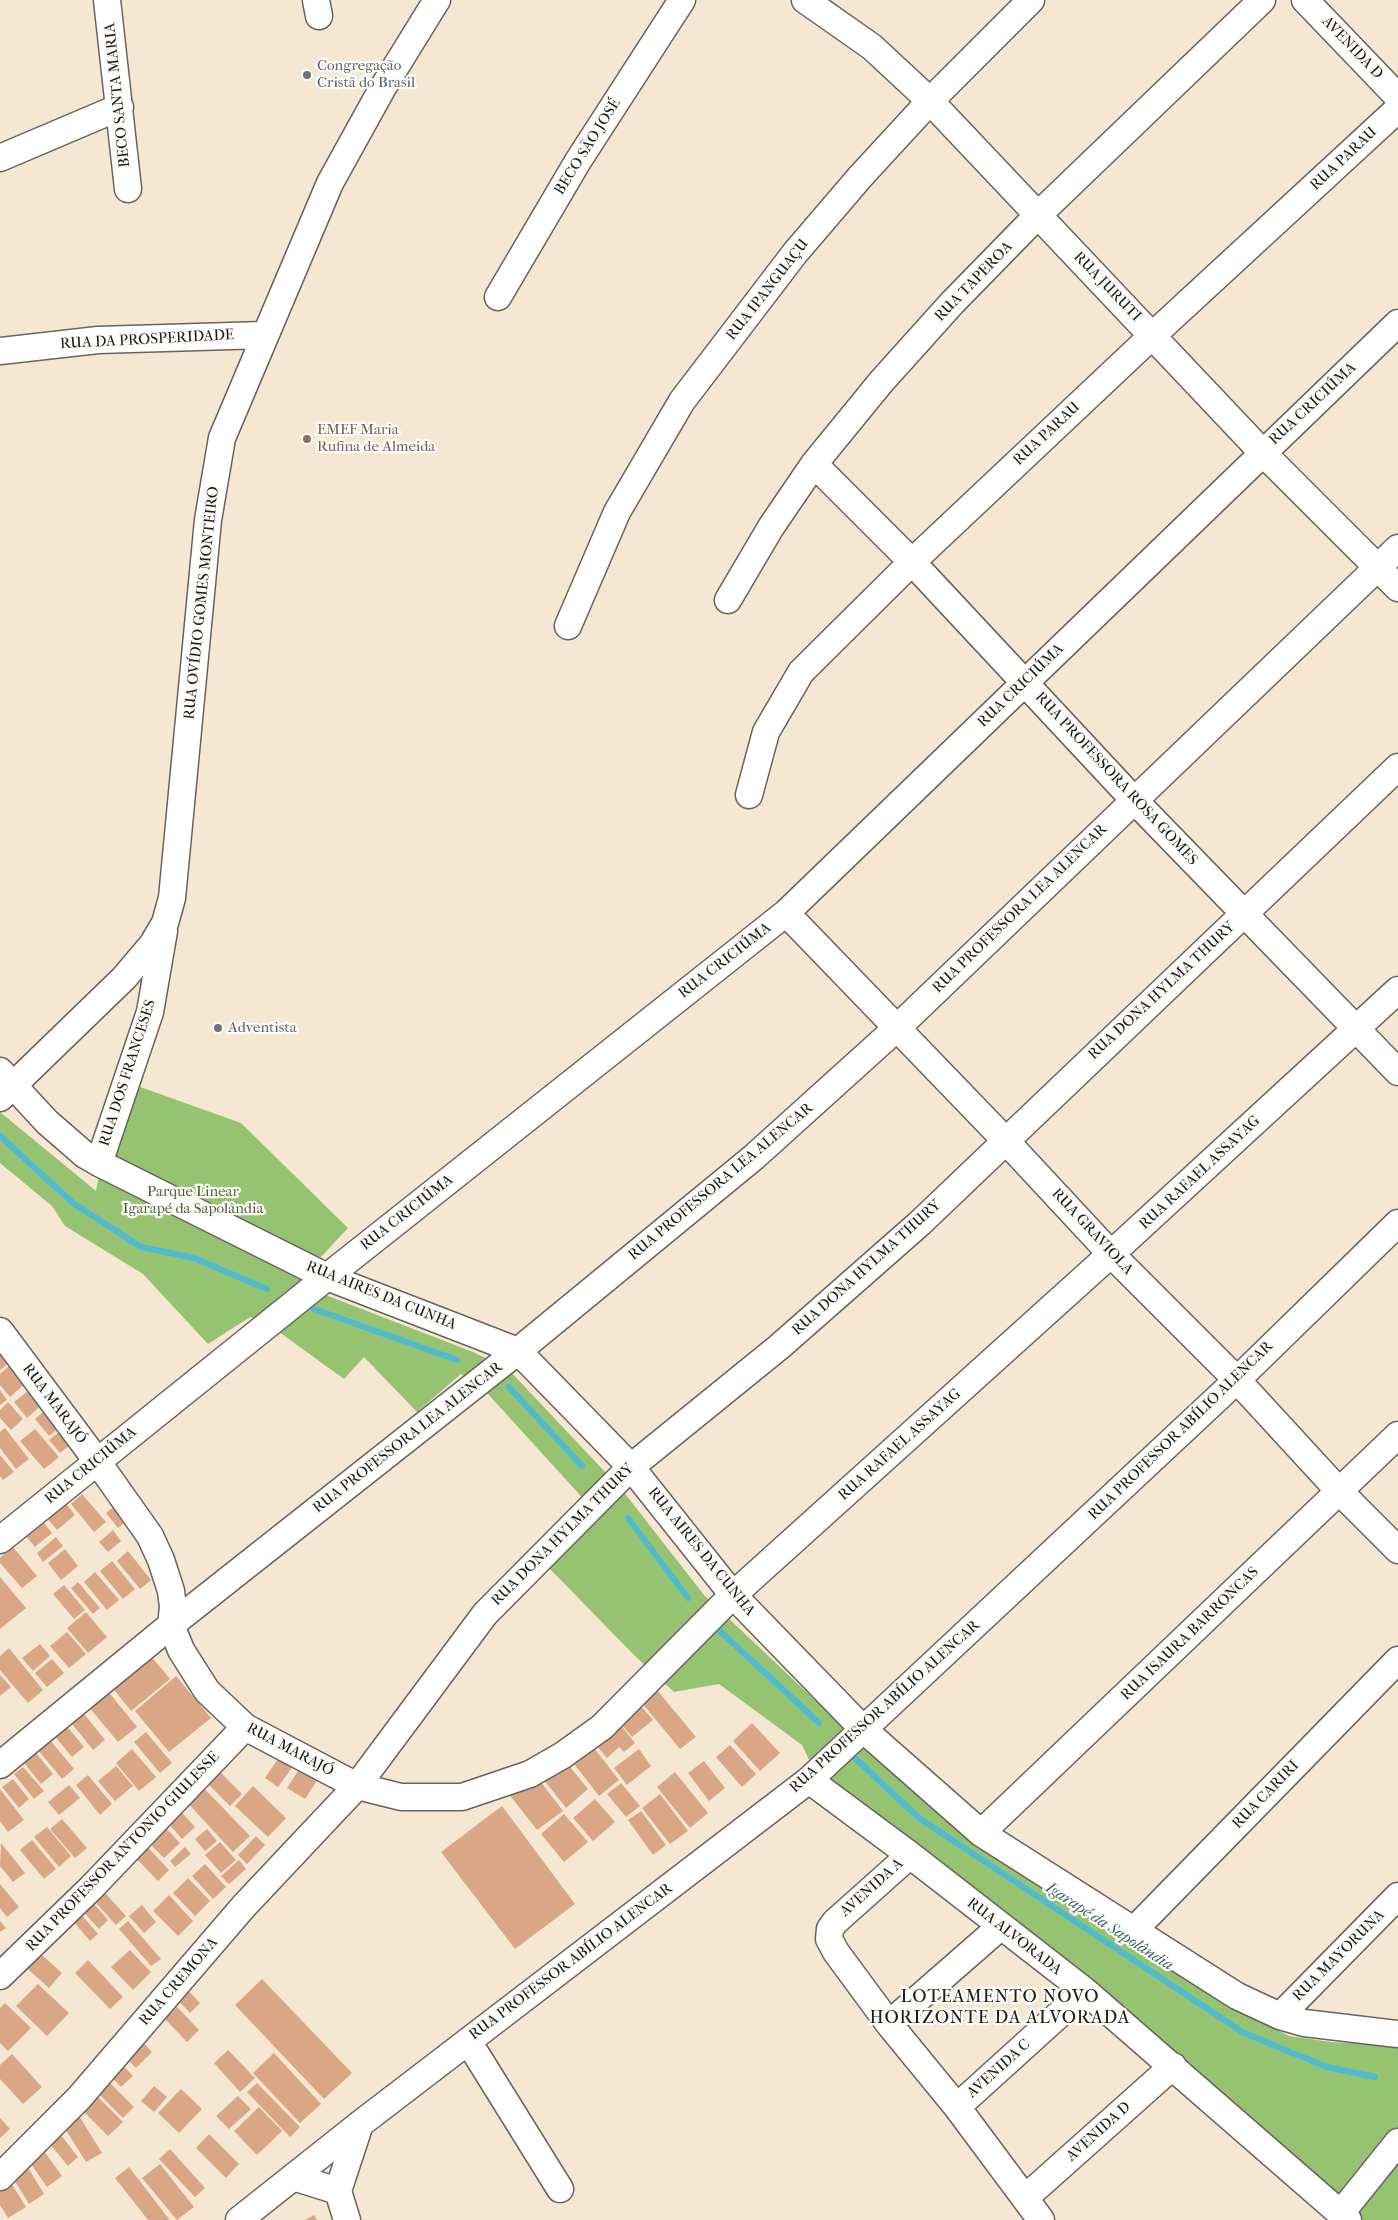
<!DOCTYPE html>
<html>
<head>
<meta charset="utf-8">
<style>
  body { margin:0 }
  canvas { display:block; background:#f6e7d2 }
</style>
</head>
<body>
<canvas width="1398" height="2220"></canvas>
<script>
const g = document.querySelector('canvas').getContext('2d');
g.lineJoin = 'round';
function fill(path, color) { g.fillStyle = color; g.fill(path, 'evenodd'); }
const poly = rows => new Path2D(rows.map(r => 'M' + r).join(''));
function trace(path, color, width, dash) { g.strokeStyle = color; g.lineWidth = width; g.lineCap = dash ? 'butt' : 'round'; g.setLineDash(dash || []); g.stroke(path); }
function write(font, color, halo, rows, align = 'center') {
  g.font = font + ' "IM FELL French Canon",serif'; g.lineWidth = 4.5; g.setLineDash([]); g.textBaseline = 'middle'; g.strokeStyle = halo; g.fillStyle = color; for (const [text, x, y, turn = 0] of rows) {
    g.save(); g.translate(x, y); g.rotate((+turn || 0) * Math.PI / 180); g.textAlign = isNaN(turn) ? turn : align; if (halo) g.strokeText(text, 0, 0); g.fillText(text, 0, 0); g.restore();
  }
}
const green = poly([
  [118,1079,241,1123,348,1228,319,1259,323,1294,473,1352,508,1369,623,1491,704,1595,857,1740,1220,2000,1289,2036,1331,2042,1398,2046,1398,2220,1350,2220,821,1784,802,1745,719,1684,674,1692,635,1656,549,1568,595,1518,579,1494,488,1394,461,1374,417,1412,364,1357,344,1379,275,1329,250,1317,208,1344,143,1274,65,1226,52,1206,0,1163,0,1112,96,1191]
]);
const stream = poly([
  [0,1136,73,1203,141,1247,194,1258,267,1289],
  [314,1309,457,1360],
  [509,1387,582,1466],
  [628,1518,688,1598],
  [720,1631,819,1723],
  [853,1756,919,1818,1244,2033,1327,2067,1375,2077]
]);
const building = poly([
  [0,1345,12,1360,0,1370],
  [14,1362,29,1380,10,1397,0,1385,0,1374],
  [32,1388,44,1403,27,1418,14,1402],
  [0,1390,7,1400,0,1405],
  [8,1402,23,1419,11,1430,0,1418,0,1410],
  [48,1408,62,1425,49,1436,35,1419],
  [5,1428,29,1459,16,1469,0,1448,0,1432],
  [35,1429,59,1457,44,1469,20,1441],
  [63,1429,74,1442,60,1453,49,1440],
  [0,1455,14,1472,3,1480,0,1476],
  [82,1494,106,1522,94,1532,71,1504],
  [60,1496,75,1515,57,1530,41,1511],
  [119,1502,131,1517,118,1528,106,1513],
  [37,1514,52,1533,35,1547,20,1529],
  [113,1530,121,1541,108,1552,99,1542],
  [56,1537,63,1546,43,1562,37,1553],
  [13,1547,37,1576,22,1588,0,1563,0,1558],
  [65,1549,78,1566,61,1580,48,1563],
  [128,1551,151,1580,140,1589,117,1561],
  [112,1561,135,1589,123,1599,100,1571],
  [95,1572,119,1600,107,1610,84,1582],
  [0,1577,26,1608,0,1629],
  [78,1582,100,1608,93,1614,71,1588],
  [64,1585,85,1610,74,1619,53,1594],
  [86,1612,107,1637,88,1653,67,1628],
  [67,1632,86,1654,69,1668,50,1646],
  [40,1644,50,1656,33,1671,22,1658],
  [9,1648,43,1690,28,1703,0,1670,0,1656],
  [146,1650,170,1679,131,1711,108,1682],
  [52,1659,64,1673,47,1687,35,1673],
  [0,1675,11,1687,0,1696],
  [176,1676,211,1718,169,1752,135,1711],
  [652,1684,696,1737,680,1749,637,1697],
  [107,1690,137,1727,118,1742,88,1706],
  [635,1699,653,1720,632,1737,615,1716],
  [81,1710,105,1740,93,1750,69,1720],
  [60,1718,84,1747,72,1757,48,1728],
  [616,1719,635,1743,624,1752,619,1747,607,1758,591,1739],
  [752,1723,780,1753,760,1771,733,1741],
  [146,1732,172,1763,160,1773,134,1742],
  [587,1739,619,1780,599,1796,567,1755],
  [50,1740,74,1769,62,1779,38,1750],
  [29,1744,53,1774,41,1784,17,1754],
  [730,1745,756,1774,742,1787,716,1757],
  [132,1749,156,1777,139,1791,116,1763],
  [639,1749,651,1766,627,1785,614,1768],
  [280,1756,294,1765,278,1787,265,1778],
  [562,1757,588,1789,566,1808,540,1775],
  [704,1761,725,1788,709,1801,688,1773],
  [116,1766,133,1786,115,1801,98,1781],
  [23,1767,44,1791,34,1799,14,1774],
  [300,1768,318,1779,305,1799,287,1788],
  [218,1770,242,1794,230,1806,206,1782],
  [675,1772,708,1813,690,1828,657,1787],
  [534,1773,563,1811,537,1830,508,1793],
  [88,1775,112,1804,100,1815,76,1785],
  [13,1779,29,1799,19,1808,2,1787],
  [621,1783,640,1806,626,1817,607,1794],
  [200,1784,250,1836,233,1852,184,1799],
  [69,1785,80,1798,59,1815,48,1802],
  [253,1786,286,1818,268,1837,235,1806],
  [0,1789,24,1820,8,1832,0,1821],
  [660,1794,688,1831,670,1844,642,1808],
  [595,1799,615,1822,593,1841,573,1818],
  [175,1805,195,1827,182,1839,162,1816],
  [502,1806,575,1904,515,1949,441,1852],
  [641,1811,666,1845,653,1855,628,1820],
  [564,1814,588,1842,564,1862,541,1834],
  [62,1819,87,1848,75,1858,50,1829],
  [160,1822,180,1843,164,1858,143,1837],
  [47,1827,71,1856,59,1867,34,1837],
  [207,1829,217,1841,205,1851,195,1839],
  [256,1836,265,1845,247,1864,238,1855],
  [32,1840,56,1869,44,1879,20,1850],
  [142,1841,169,1870,158,1881,130,1852],
  [220,1842,236,1860,221,1873,205,1855],
  [1,1843,25,1873,13,1882,0,1866],
  [185,1847,191,1854,175,1867,170,1861],
  [239,1860,246,1869,229,1884,221,1876],
  [205,1864,226,1887,213,1899,192,1876],
  [188,1878,210,1901,195,1916,173,1893],
  [0,1884,19,1907,7,1917,0,1908],
  [98,1885,126,1916,116,1925,88,1894],
  [169,1895,193,1921,178,1936,153,1911],
  [87,1896,108,1920,99,1929,77,1905],
  [142,1905,156,1922,144,1933,129,1916],
  [75,1907,98,1934,90,1941,67,1914],
  [0,1921,6,1928,0,1932],
  [128,1921,161,1959,151,1966,119,1929],
  [33,1947,62,1973,49,1988,20,1962],
  [130,1950,151,1972,133,1990,111,1967],
  [88,1960,123,1997,110,2009,75,1973],
  [262,1979,352,2073,324,2099,235,2005],
  [38,1984,69,2013,47,2036,16,2006],
  [182,1984,200,2003,190,2013,172,1994],
  [5,2003,31,2028,8,2051,0,2043,0,2008],
  [177,2007,199,2030,187,2042,165,2019],
  [138,2037,152,2052,136,2068,122,2054],
  [228,2050,255,2078,240,2092,214,2063],
  [274,2053,321,2104,300,2123,253,2073],
  [12,2054,42,2087,23,2104,0,2079,0,2065],
  [118,2060,133,2076,121,2087,105,2070],
  [104,2077,134,2107,123,2118,93,2088],
  [257,2083,300,2127,290,2137,247,2092],
  [154,2086,167,2097,154,2112,141,2101],
  [181,2089,202,2109,179,2133,158,2113],
  [92,2091,123,2122,108,2136,78,2106],
  [238,2096,251,2109,229,2129,216,2116],
  [259,2107,282,2131,257,2155,234,2131],
  [78,2114,102,2153,86,2162,62,2124],
  [0,2118,10,2129,0,2138],
  [209,2134,239,2164,226,2178,196,2148],
  [61,2135,78,2157,68,2166,50,2144],
  [41,2147,62,2176,47,2187,26,2157],
  [170,2149,205,2188,195,2197,159,2159],
  [160,2164,194,2207,177,2220,142,2178],
  [27,2166,44,2194,29,2204,11,2175],
  [129,2167,169,2219,168,2220,148,2220,115,2178],
  [8,2178,26,2207,8,2218,0,2205,0,2183],
  [314,2215,317,2220,305,2220]
]);
const minor = poly([
  [107,0,128,189],
  [316,0,319,16],
  [805,0,872,47,930,101,1262,452,1398,588],
  [1305,0,1398,97],
  [0,158,120,107],
  [498,297,578,161,682,0],
  [0,351,98,340,264,335],
  [814,464,912,562,1133,799,1398,1072],
  [728,600,771,527,814,464,881,382,952,303,1038,215,1262,0],
  [568,626,617,512,682,401,795,253,860,177,930,101,1031,0],
  [749,795,766,732,801,672,912,562,1153,335,1398,109],
  [786,913,1005,1140,1111,1254,1237,1380,1340,1492,1398,1550],
  [0,1071,47,1122,85,1155,99,1163,327,1277,518,1351,631,1467,733,1595,864,1730,981,1833,1237,1996,1280,2016,1304,2023,1398,2034],
  [0,1098,124,978,152,945,165,923,172,898,208,520,222,438,330,183,382,89,437,0],
  [99,1163,150,1012,164,931],
  [0,1331,97,1461,150,1536,161,1560,171,1591,173,1607,171,1625,181,1650,207,1691,245,1727,357,1786,401,1797,462,1797,530,1774,563,1755,602,1727,733,1595,1111,1254,1398,990],
  [0,1540,327,1277,786,913,1398,323],
  [0,1765,171,1625,518,1351,754,1157,898,1027,1398,548],
  [809,1780,910,1855,1085,1991,1348,2220],
  [981,1833,1398,1435],
  [910,1855,835,1922,830,1929,829,1939,836,1952,889,2024,957,2107,1041,2220],
  [1133,1931,1398,1660],
  [0,1976,91,1888,245,1727],
  [1280,2016,1398,1896],
  [889,2024,1000,1927],
  [468,2041,560,2189],
  [957,2107,1085,1991],
  [0,2177,79,2098,244,1906,357,1786,485,1614,631,1467,779,1347,920,1223,1398,767],
  [293,2177,338,2191],
  [1025,2198,1173,2066],
  [1341,2213,1398,2142],
  [239,2220,360,2124,809,1780,1237,1380,1398,1223],
  [347,2220,338,2191,360,2124]
]);
const markers = [
  [307,75,5,"#6b7280"],
  [307,439,5,"#8d6e63"],
  [218,1028,5,"#6b7280"]
];
const streetNames = [
  ["AVENIDA D",1352,48,46],
  ["BECO SANTA MARIA",118,95,-96],
  ["BECO SÃO JOSÉ",588,147,-58],
  ["RUA PARAU",1344,159,-43],
  ["RUA TAPEROA",974,282,-46],
  ["RUA JURUTI",1107,287,46],
  ["RUA IPANGUAÇU",768,290,-52],
  ["RUA DA PROSPERIDADE",147,340,-3],
  ["RUA CRICIÚMA",1313,404,-43],
  ["RUA PARAU",1047,434,-43],
  ["RUA OVÍDIO GOMES MONTEIRO",202,603,-84],
  ["RUA CRICIÚMA",1021,686,-44],
  ["RUA PROFESSORA ROSA GOMES",1116,779,47],
  ["RUA PROFESSORA LEA ALENCAR",1020,909,-44],
  ["RUA CRICIÚMA",725,961,-38],
  ["RUA DONA HYLMA THURY",1162,991,-43],
  ["RUA DOS FRANCESES",128,1073,-72],
  ["RUA RAFAEL ASSAYAG",1200,1173,-43],
  ["RUA PROFESSORA LEA ALENCAR",721,1182,-40],
  ["RUA CRICIÚMA",407,1213,-38],
  ["RUA GRAVIOLA",1092,1232,47],
  ["RUA DONA HYLMA THURY",867,1268,-42],
  ["RUA AIRES DA CUNHA",381,1296,22],
  ["RUA MARAJÓ",54,1404,53],
  ["RUA PROFESSOR ABÍLIO ALENCAR",1181,1431,-44],
  ["RUA PROFESSORA LEA ALENCAR",408,1438,-38],
  ["RUA RAFAEL ASSAYAG",900,1445,-42],
  ["RUA CRICIÚMA",91,1466,-39],
  ["RUA DONA HYLMA THURY",563,1535,-45],
  ["RUA AIRES DA CUNHA",701,1552,51],
  ["RUA ISAURA BARRONCAS",1190,1634,-44],
  ["RUA PROFESSOR ABÍLIO ALENCAR",885,1707,-42],
  ["RUA MARAJÓ",290,1750,28],
  ["RUA CARIRI",1266,1795,-46],
  ["RUA PROFESSOR ANTONIO GIULESSE",123,1852,-46],
  ["AVENIDA A",872,1888,-42],
  ["RUA ALVORADA",1014,1937,38],
  ["RUA MAYORUNA",1339,1956,-45],
  ["RUA PROFESSOR ABÍLIO ALENCAR",571,1962,-37],
  ["RUA CREMONA",179,1982,-49],
  ["AVENIDA C",999,2069,-42],
  ["AVENIDA D",1099,2132,-42]
];
const worshipNames = [
  ["Congregação",317,66],
  ["Cristã do Brasil",317,83],
  ["Adventista",228,1028]
];
const educationNames = [
  ["EMEF Maria",317,430],
  ["Rufina de Almeida",317,447]
];
const parkNames = [
  ["Parque Linear",193,1192],
  ["Igarapé da Sapolândia",193,1209]
];
const waterNames = [
  ["Igarapé da Sapolândia",1109,1927,33]
];
const quarterNames = [
  ["LOTEAMENTO NOVO",1000,1998],
  ["HORIZONTE DA ALVORADA",1000,2019]
];
fill(green, '#95c372');
trace(stream, '#50bace', 6);
fill(building, '#d9a786');
trace(minor, '#68635c', 29);
trace(minor, '#fff', 26);
for (const [x, y, r, color] of markers) { const dot = new Path2D(); dot.arc(x, y, r, 0, 2 * Math.PI); g.fillStyle = color; g.fill(dot); trace(dot, '#fdfcf7', 2); }
write('15px', '#1c1c1c', '#fdfcf7', streetNames);
write('15px', '#5b616d', '#fdfcf7', worshipNames, 'left');
write('15px', '#785e54', '#fdfcf7', educationNames, 'left');
write('15px', '#4c5f3e', '#fdfcf7', parkNames);
write('italic 16px', '#33636c', '#fdfcf7', waterNames);
g.letterSpacing = '1px';
write('18px', '#1c1c1c', '#fdfcf7', quarterNames);
g.letterSpacing = '0px';
</script>
</body>
</html>
